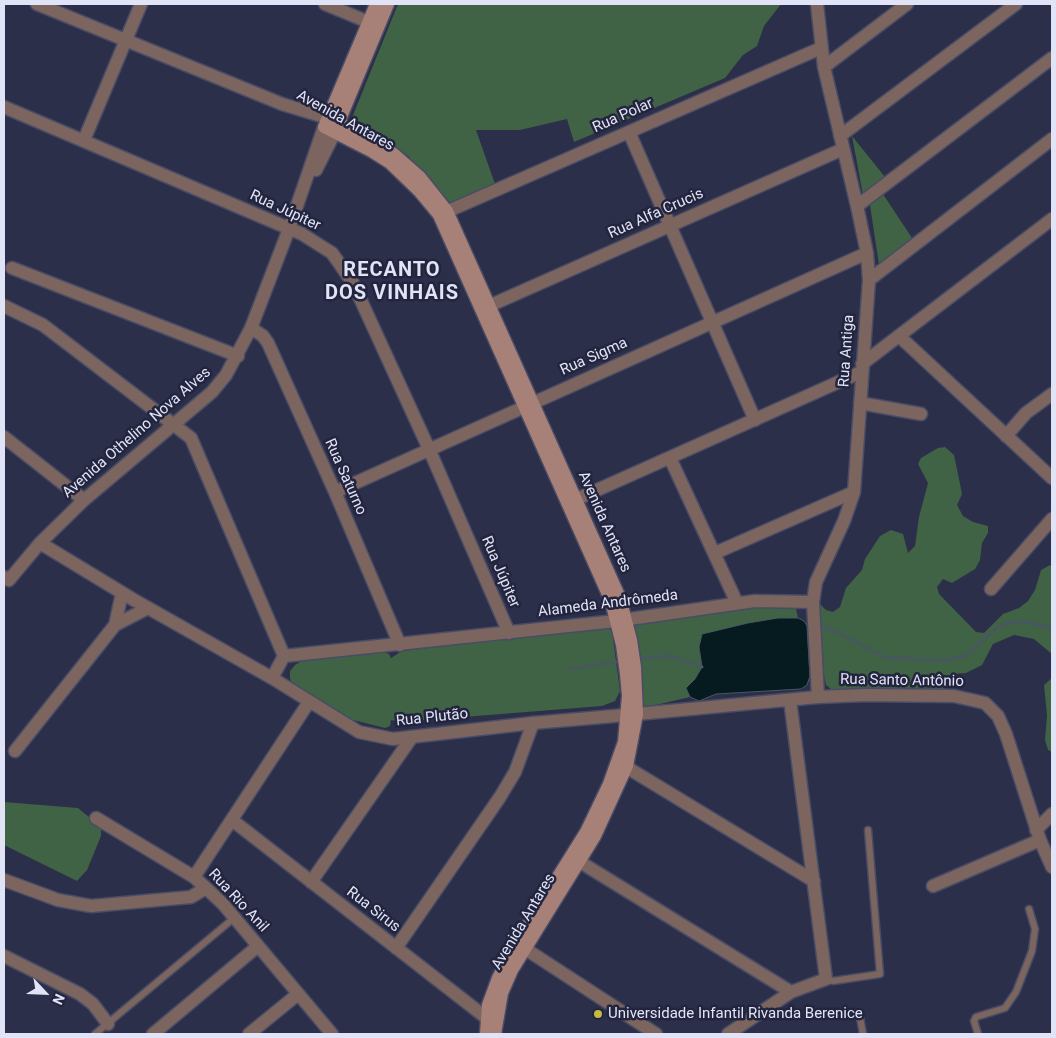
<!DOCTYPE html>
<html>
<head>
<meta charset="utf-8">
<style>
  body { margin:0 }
  #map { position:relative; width:1056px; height:1038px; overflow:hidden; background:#2c2f4a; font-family:Roboto,sans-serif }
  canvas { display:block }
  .frame { position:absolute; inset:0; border:5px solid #e1e4f6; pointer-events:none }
  .north { position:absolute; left:20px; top:968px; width:50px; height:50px; -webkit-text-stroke:4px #23253f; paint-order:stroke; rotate:115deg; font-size:14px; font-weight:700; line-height:20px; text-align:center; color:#e1e4f6 }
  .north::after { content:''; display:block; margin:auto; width:18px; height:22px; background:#e1e4f6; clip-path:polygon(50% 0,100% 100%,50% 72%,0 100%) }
</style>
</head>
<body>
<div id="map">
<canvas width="1056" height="1038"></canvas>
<div class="frame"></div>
<div class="north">N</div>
</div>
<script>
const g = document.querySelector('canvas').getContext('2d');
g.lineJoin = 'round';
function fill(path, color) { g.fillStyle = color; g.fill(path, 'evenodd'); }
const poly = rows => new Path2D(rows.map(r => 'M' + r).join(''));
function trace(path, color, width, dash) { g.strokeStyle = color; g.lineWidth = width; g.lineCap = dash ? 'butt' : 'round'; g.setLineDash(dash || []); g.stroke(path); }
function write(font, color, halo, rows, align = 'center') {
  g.font = font + ' Roboto,sans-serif'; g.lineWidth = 5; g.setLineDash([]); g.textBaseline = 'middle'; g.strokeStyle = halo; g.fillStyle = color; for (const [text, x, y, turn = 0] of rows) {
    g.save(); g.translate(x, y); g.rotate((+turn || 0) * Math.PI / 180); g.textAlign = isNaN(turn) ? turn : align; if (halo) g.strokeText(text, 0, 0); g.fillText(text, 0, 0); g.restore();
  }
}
const green = poly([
  [398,4,781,4,764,26,757,46,743,55,725,78,574,142,567,119,520,130,476,130,495,184,449,206,408,156,392,144,352,124,351,120],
  [852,136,885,177,863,195],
  [883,194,912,238,879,265,870,205],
  [945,447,954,455,959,479,962,494,957,505,963,516,973,522,988,526,988,533,982,543,980,560,975,569,952,583,943,579,937,587,939,594,976,632,984,633,1003,614,1019,608,1028,601,1035,590,1041,570,1050,565,1052,567,1052,654,1034,639,1014,635,993,644,982,665,966,673,951,674,943,690,832,690,826,685,824,676,818,609,820,604,826,610,833,612,840,607,846,588,862,570,865,559,880,536,891,530,903,534,908,553,915,546,919,517,928,483,918,464,921,458,938,448],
  [737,607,790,607,796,609,798,618,778,618,699,647,702,667,695,679,687,688,690,697,647,707,642,705,634,625,639,621],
  [606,627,612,631,620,691,615,701,602,706,400,722,391,720,390,726,385,728,349,719,292,685,290,678,290,671,295,665,303,660,383,652,389,654,391,658,402,651],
  [1052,678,1052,752,1048,750,1045,740,1047,715,1044,685],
  [4,802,78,808,101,827,101,836,87,870,77,881,4,845]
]);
const water = poly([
  [778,618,798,618,804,621,807,626,810,676,807,685,801,689,716,694,699,701,690,697,686,688,695,679,702,667,699,647,702,634,748,623,778,618]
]);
const stream = poly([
  [823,627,841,634,884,657,944,661,965,656,1000,625,1021,621,1052,628],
  [640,658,670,656,702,667],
  [570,669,616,662]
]);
const service = poly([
  [826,979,833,981,880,974,868,830],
  [859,1012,863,1034],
  [95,1034,234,918],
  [978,1034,974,1021,976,1017,1005,1008,1016,992,1032,951,1035,929,1029,909]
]);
const minor = poly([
  [37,4,282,104,328,118],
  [325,4,378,26],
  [817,4,824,67,857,206,867,253,869,280,854,492,844,521,816,582,813,602,818,697],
  [824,67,907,4],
  [4,107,302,234,332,253,353,283,429,449,509,633],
  [629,132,755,420],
  [840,136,1016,4],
  [84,140,141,4],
  [857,206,1052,58],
  [439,215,821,48],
  [12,268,238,356],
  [869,280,1052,139],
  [4,306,43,325,191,438,284,656],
  [482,309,843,149],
  [251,328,263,336,268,343,335,492,400,645],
  [899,336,1052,478],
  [862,364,1052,219],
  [860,403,921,414],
  [1006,436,1026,413,1052,394],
  [670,458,737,603],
  [335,492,867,253],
  [568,503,861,372],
  [715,553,854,492],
  [991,589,1052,519],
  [115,625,148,608],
  [272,678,284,656,616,621,755,601,813,602],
  [637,714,818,697,866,695,954,696,985,703,998,716,1006,734,1040,840,1052,867],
  [15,751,115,625,122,593],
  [618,762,814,881],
  [96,818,194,877,206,888,223,904,332,1034],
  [232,820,493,1023],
  [1036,830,1052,814],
  [572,857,791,992],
  [194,877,309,702],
  [4,880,58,900,91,906,191,897,206,888],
  [311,882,412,737],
  [933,886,1040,840],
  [396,948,500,797,515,772,533,723],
  [524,948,656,1034],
  [4,956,80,994,93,1004,108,1024],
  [153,1034,258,946],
  [249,1034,298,994],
  [728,1034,791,992,826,979,790,700]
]);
const tertiary = poly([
  [316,170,335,132],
  [4,437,84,500],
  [40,543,134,600,272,678,359,732,393,739,533,723,637,714],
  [4,577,9,580,40,543,84,500,212,392,226,375,251,328,289,229,324,127]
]);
const secondary = poly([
  [376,4,324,127,371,151,390,163,419,191,439,215,611,601,622,645,626,674,628,696,624,742,609,784,586,832,516,944,498,978,488,1005,486,1034],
  [328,118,375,141,395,155,420,177,447,211,620,598,631,640,635,667,637,714,627,766,595,836,512,970,502,993,495,1034],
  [336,129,388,4]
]);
const markers = [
  [598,1014,5,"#c6bc3c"]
];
const streetNames = [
  ["Rua Polar",623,116,-24],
  ["Avenida Antares",345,121,29],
  ["Rua Júpiter",285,211,25],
  ["Rua Alfa Crucis",656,214,-24],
  ["Rua Antiga",847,351,-86],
  ["Rua Sigma",594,357,-24],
  ["Avenida Othelino Nova Alves",137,433,-41],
  ["Rua Saturno",345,477,66],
  ["Avenida Antares",604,522,66],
  ["Rua Júpiter",500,572,67],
  ["Alameda Andrômeda",608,604,-7],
  ["Rua Santo Antônio",902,681,1],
  ["Rua Plutão",432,718,-6],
  ["Rua Rio Anil",238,901,47],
  ["Rua Sirus",373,910,38],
  ["Avenida Antares",524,922,-59]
];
const poiNames = [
  ["Universidade Infantil Rivanda Berenice",608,1014]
];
const districtNames = [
  ["RECANTO",392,271],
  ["DOS VINHAIS",392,294]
];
fill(green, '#406245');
fill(water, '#061b20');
trace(water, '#485760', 1);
trace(stream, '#485760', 3);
trace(service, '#494c66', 9);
trace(minor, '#494c66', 15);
trace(tertiary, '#494c66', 15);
trace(secondary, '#494c66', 15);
trace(service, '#7d655f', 6);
trace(minor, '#7d655f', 12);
trace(tertiary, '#7d655f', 12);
trace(secondary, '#a78178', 12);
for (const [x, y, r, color] of markers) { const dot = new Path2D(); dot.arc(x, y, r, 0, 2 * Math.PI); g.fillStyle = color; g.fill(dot); trace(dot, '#23253f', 2); }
write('15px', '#e1e4f6', '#23253f', streetNames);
write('15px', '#e1e4f6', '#23253f', poiNames, 'left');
g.letterSpacing = '1px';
write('bold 20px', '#e1e4f6', '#23253f', districtNames);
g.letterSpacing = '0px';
</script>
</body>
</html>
